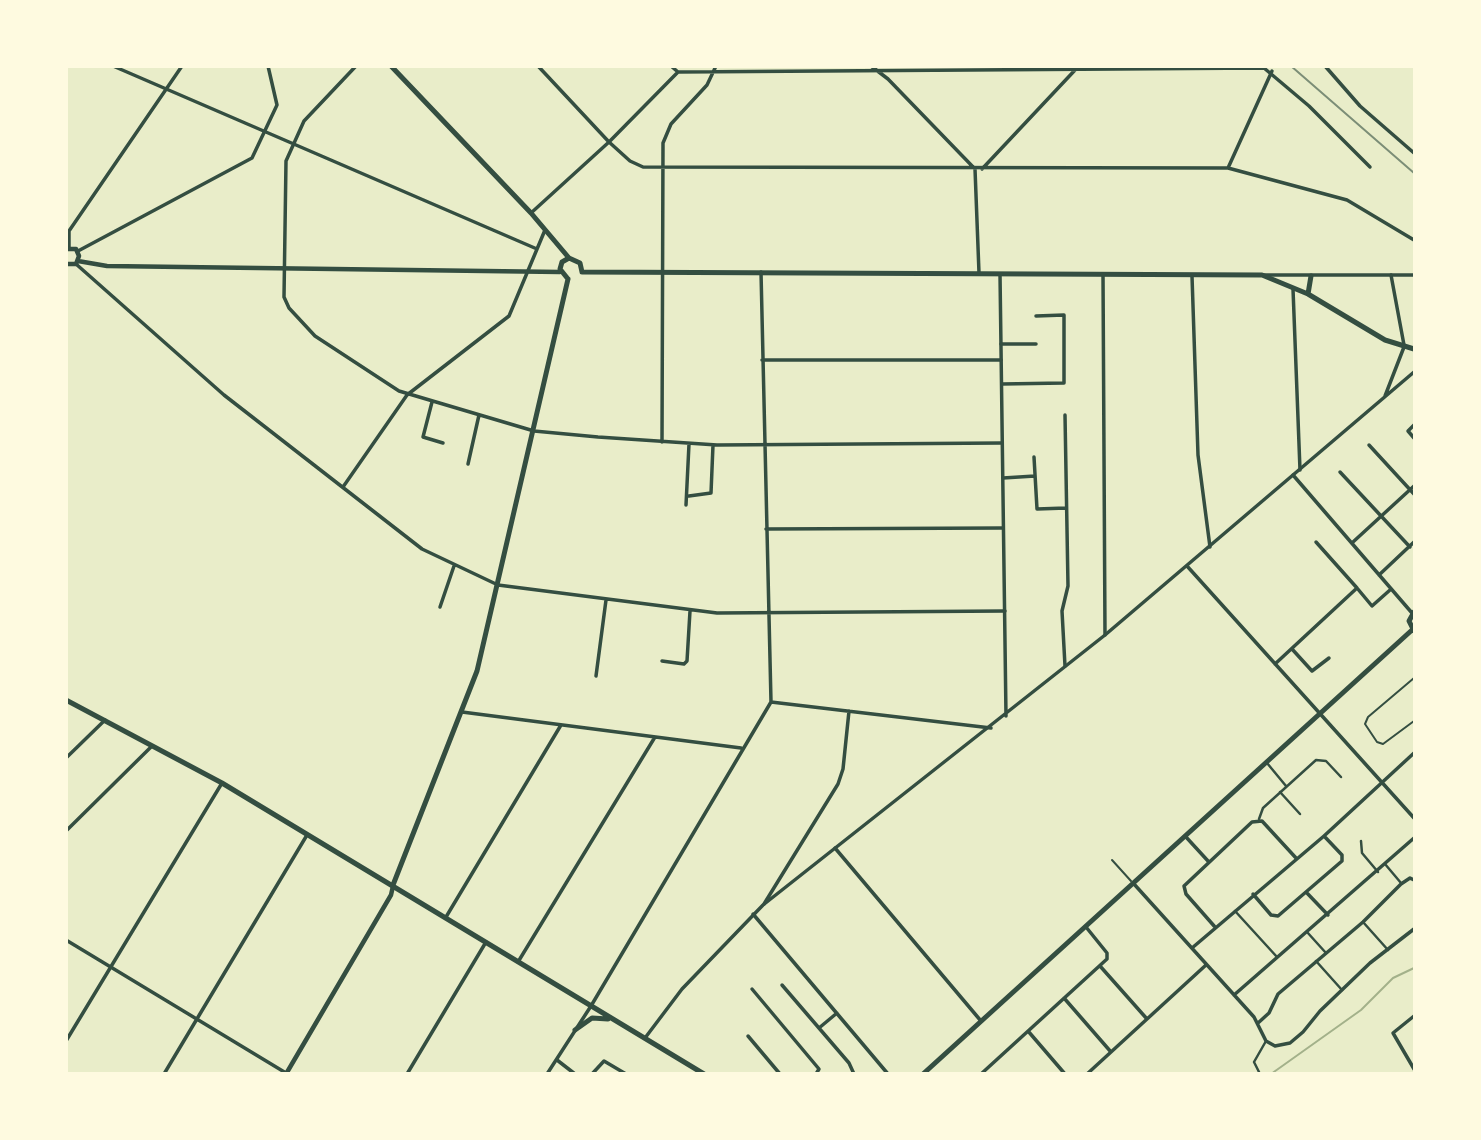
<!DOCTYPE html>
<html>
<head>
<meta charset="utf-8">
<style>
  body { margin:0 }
  #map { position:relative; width:1481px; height:1140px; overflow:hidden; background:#e9edc9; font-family:"Golos Text",sans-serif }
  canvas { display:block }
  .frame { position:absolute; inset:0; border:68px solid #fefae0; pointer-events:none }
</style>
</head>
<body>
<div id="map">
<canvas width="1481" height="1140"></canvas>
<div class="frame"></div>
</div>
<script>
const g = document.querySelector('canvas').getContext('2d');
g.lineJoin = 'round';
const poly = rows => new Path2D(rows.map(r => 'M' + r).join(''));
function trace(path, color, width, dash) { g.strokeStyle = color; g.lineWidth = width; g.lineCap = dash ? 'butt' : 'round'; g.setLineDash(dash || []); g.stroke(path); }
const stream = poly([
  [1271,1074,1361,1010,1393,978,1414,968]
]);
const service = poly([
  [1414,678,1368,717,1365,724,1377,742,1383,744,1414,721],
  [1112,860,1131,881]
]);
const pedestrian = poly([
  [1267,763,1286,786],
  [1280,792,1300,814],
  [1259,819,1263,808,1316,760,1326,761,1341,777],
  [1361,841,1362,853,1378,872],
  [1385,864,1401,883],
  [1235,911,1277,957],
  [1363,922,1388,950],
  [1307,932,1326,953],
  [1316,961,1342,990],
  [1260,1074,1254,1062,1266,1041]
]);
const minor = poly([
  [113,66,537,249],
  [356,66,304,121,286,161,284,297,289,308,315,336,399,391,534,431,598,437,717,445,1002,443],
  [538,66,609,142,630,161,643,167,1228,168,1347,200,1414,240],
  [671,66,678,72],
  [871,66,888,79,975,169,979,273],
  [1325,66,1360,106,1414,153],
  [678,72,1264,68,1309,106,1370,167],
  [1228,168,1272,71],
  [982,169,1076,69],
  [531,213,609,142,678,72],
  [69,248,69,231,182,66],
  [78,251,252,158,277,105,268,66],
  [76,264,224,395,422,549,498,585,717,613,1005,611],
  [761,272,771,702],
  [1103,274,1105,635],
  [1391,275,1404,345],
  [1192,276,1198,455,1210,547],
  [1293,289,1300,470],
  [1001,344,1036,344],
  [762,360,1001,360],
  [1002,384,1064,383,1064,315,1036,316],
  [432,402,423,437,443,443],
  [1065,415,1068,586,1062,611,1065,666],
  [1414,425,1408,431,1414,438],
  [662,442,663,143,671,124,707,85,716,66],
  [1369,445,1414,494],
  [1034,457,1037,509,1066,508],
  [468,464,479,415],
  [1340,472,1410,547],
  [1293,475,1412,613],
  [1003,478,1035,476],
  [343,487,407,395,509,316,545,230],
  [689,496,711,493,713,445],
  [686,505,689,444],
  [766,529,1003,528],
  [1316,542,1357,588],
  [1353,542,1414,486],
  [1187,566,1414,818],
  [1379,575,1414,542],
  [440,607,454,566],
  [1292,649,1312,671,1329,658],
  [662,661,684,664,687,661,690,611],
  [1275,664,1357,588,1372,606,1390,590],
  [596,676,606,600],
  [771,702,991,728],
  [462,712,741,748],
  [66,758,105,720],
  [66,831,152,746],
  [1186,837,1208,861],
  [835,848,981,1021],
  [1134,884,1254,1017,1266,1041,1275,1046,1290,1043,1303,1032,1320,1011,1370,963,1414,929],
  [1306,892,1328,915],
  [1253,894,1271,915,1278,916,1342,861,1342,855,1324,836],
  [764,904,838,784,843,769,849,711],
  [753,914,888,1074],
  [446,917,561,725],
  [1215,927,1186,894,1184,886,1252,822,1262,821,1296,858],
  [66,940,286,1073],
  [1192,948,1324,836,1414,753],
  [518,962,655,737],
  [1100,966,1147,1019],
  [782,985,849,1063,854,1074],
  [752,989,819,1069,816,1074],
  [1234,995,1414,838],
  [1064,998,1111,1052],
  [591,1006,771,702],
  [1414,1016,1393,1033,1414,1069],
  [1258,1023,1269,1013,1278,994,1363,922,1401,884,1410,878,1414,880],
  [819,1028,837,1013],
  [1028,1031,1065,1074],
  [748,1036,780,1074],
  [66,1041,222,783],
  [557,1060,575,1074],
  [164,1074,307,835],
  [407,1074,486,942],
  [592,1074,604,1061,626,1074],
  [981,1074,1107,959,1107,953,1086,927],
  [1087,1074,1206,965]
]);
const tertiary = poly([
  [1000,274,1006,716],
  [1264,275,1414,275],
  [1385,396,1404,347],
  [645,1038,682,989,763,905,1105,635,1414,372],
  [547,1074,591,1006]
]);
const secondary = poly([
  [66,249,76,249,79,256,76,264,66,264],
  [78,261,107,266,560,272],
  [286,1074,391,895,393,886]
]);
const primary = poly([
  [391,66,531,213,569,258],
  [569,258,580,263,582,272],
  [582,272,1262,275,1308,294,1385,340,1414,349],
  [568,279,560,269,562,262,569,258],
  [1308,294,1311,276],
  [1414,612,1409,621,1414,631],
  [66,700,222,783,704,1074],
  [393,885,477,671,568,279],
  [575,1030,592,1018,608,1019],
  [923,1074,1412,630]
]);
const rail = poly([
  [1291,66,1414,173]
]);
trace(stream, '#a3b18a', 2);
trace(service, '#344e41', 2);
trace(pedestrian, '#344e41', 2.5);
trace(minor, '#344e41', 3.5);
trace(tertiary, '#344e41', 3.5);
trace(secondary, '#344e41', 4.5);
trace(primary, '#344e41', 5);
trace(rail, '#7c8e77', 2);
</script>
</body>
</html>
